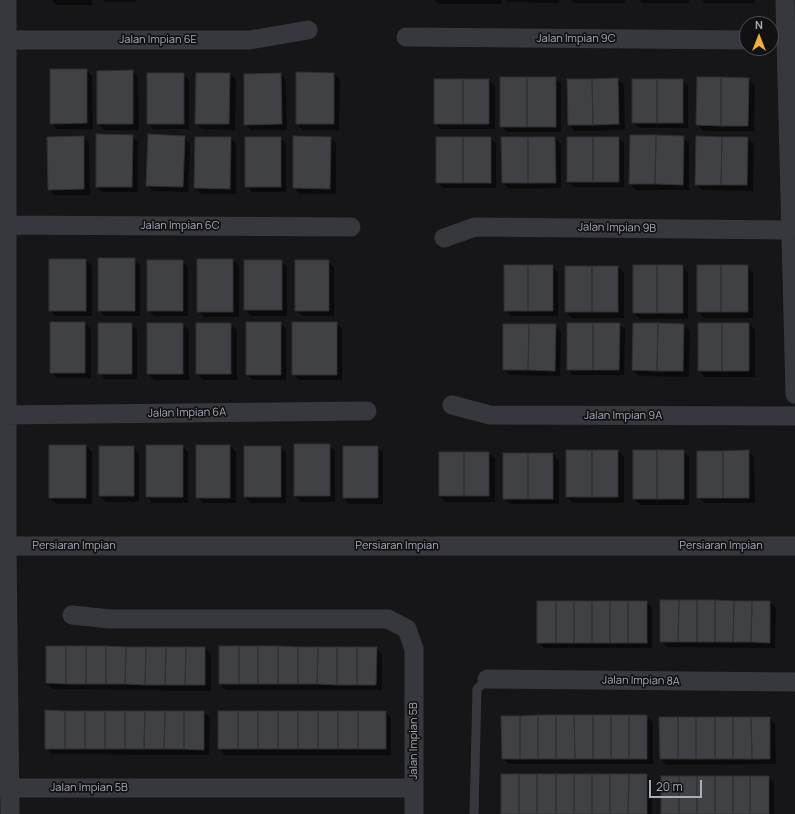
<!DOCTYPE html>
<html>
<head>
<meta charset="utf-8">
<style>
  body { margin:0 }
  #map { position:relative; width:795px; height:814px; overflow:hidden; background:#161618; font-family:Manrope,sans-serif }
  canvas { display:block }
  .north { position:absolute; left:739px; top:16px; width:40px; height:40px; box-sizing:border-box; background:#111113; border:1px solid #4d4f55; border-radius:50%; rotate:0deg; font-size:11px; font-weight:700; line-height:16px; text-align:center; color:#a8adb8 }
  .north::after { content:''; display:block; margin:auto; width:14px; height:18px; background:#f2b134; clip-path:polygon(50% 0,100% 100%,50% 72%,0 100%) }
  .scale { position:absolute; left:649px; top:780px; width:53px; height:18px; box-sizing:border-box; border:2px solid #a8adb8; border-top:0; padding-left:5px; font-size:12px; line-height:14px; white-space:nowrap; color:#a8adb8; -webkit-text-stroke:3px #111113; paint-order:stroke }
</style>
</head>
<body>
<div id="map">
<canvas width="795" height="814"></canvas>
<div class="north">N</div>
<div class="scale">20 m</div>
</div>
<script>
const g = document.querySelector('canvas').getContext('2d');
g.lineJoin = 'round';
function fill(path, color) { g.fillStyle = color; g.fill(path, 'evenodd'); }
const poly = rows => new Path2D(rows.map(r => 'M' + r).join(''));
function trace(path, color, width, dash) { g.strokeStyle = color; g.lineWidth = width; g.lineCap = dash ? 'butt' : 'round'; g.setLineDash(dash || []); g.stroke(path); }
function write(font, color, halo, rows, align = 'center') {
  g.font = font + ' Manrope,sans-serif'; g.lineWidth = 3.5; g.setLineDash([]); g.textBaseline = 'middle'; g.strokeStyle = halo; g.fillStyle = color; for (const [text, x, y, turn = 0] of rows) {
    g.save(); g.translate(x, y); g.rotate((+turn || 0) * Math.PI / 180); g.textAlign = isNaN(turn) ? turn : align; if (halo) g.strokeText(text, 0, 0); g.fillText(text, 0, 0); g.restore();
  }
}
const shadow = poly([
  [52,0,92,0,92,5,57,5],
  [104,0,136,0,136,2,105,2],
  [435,0,501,0,501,4,438,4],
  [506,0,559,0,559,3,508,2],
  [570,0,625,0,625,3,573,3],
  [639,0,689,0,689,3,642,3],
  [702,0,754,0,754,3,705,3],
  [86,70,92,76,93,129,57,129,51,123],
  [132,71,138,77,139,130,104,130,98,124,98,72],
  [297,73,334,74,340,80,339,130,303,130,297,124],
  [183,74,189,80,189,129,154,129,148,123],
  [230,74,236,80,235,130,202,129,196,123],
  [281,74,286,80,287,130,251,130,245,124],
  [555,78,561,84,561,132,507,132,501,126],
  [618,79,624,85,625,130,575,131,569,125],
  [749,79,755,85,754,131,703,131,697,125],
  [489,80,495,86,495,129,440,129,435,123],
  [682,80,688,86,688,128,639,128,633,122],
  [132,136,138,142,138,192,102,192,96,186],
  [84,137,89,143,90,195,54,195,49,189],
  [184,137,190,143,188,192,153,191,147,185],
  [683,137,689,143,689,190,636,190,630,184],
  [230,138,236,144,236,194,201,194,195,188],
  [280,138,286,143,286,192,252,192,246,186],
  [330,138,336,143,336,194,300,194,294,188],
  [490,138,496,144,496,188,443,188,437,182],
  [555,138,561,144,561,188,509,189,503,183],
  [618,138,624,143,624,187,573,187,568,182],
  [748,138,754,144,753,191,702,190,696,184],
  [134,259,140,265,140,316,105,316,99,311],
  [86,260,92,266,92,316,56,316,50,310],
  [233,260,239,266,239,317,204,317,198,311],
  [182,261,188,267,188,316,154,316,148,310],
  [281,261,287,267,287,316,251,316,245,310],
  [328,261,334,267,334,316,302,316,296,310],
  [552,266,558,272,558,316,511,316,505,310],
  [683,266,688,272,688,319,640,319,634,313],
  [747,266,753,272,753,318,704,318,698,312],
  [618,267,624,273,624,318,572,318,566,312],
  [51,323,85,323,91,329,91,378,57,378,51,372],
  [281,323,286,329,286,380,253,380,247,374],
  [337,323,342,329,342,380,299,380,293,374],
  [131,324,137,330,137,379,105,379,99,373],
  [183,324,189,330,189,380,154,380,148,374],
  [231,324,237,330,237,380,203,380,197,374],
  [619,324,625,330,624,375,573,375,568,369],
  [749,324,755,330,755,377,705,377,699,371],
  [555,325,561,331,560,376,510,375,504,370],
  [684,325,690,331,689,377,639,376,633,370],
  [329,445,335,451,335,502,301,502,295,496],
  [86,446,92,452,92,504,56,504,50,498],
  [182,446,188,452,188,503,153,503,147,497],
  [230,446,236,452,236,503,203,503,197,497],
  [133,447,139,453,139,502,106,502,100,496],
  [281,447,286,453,286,503,251,503,245,497],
  [377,447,383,453,383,504,349,504,344,498],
  [618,451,624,457,624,503,573,503,567,497],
  [683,451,689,457,689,505,640,505,634,499],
  [748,451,754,457,755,503,704,503,698,497],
  [489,453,495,459,495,502,445,502,440,496],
  [504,454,553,454,559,460,559,504,510,504,504,498],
  [646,602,652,608,652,648,544,648,538,642],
  [770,602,776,608,775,648,667,647,661,641],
  [47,647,205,648,211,654,211,691,53,689,47,683],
  [376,648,382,654,382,690,226,690,220,684],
  [204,712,210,718,209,755,52,754,46,748],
  [385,712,391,718,391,755,225,755,219,749],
  [647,716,653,722,653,764,509,764,503,758],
  [769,718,775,724,776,764,666,765,661,759],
  [646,775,652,781,652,814,502,814],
  [768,777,774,783,774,814,662,814]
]);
const building = poly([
  [50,69,87,69,87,123,50,124,50,69],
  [133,70,133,124,97,124,97,71,133,70],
  [296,72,334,73,334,124,296,124,296,72],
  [147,73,184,73,184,124,147,124,147,73],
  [196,73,230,73,229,124,195,124,196,73],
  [281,73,282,124,244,125,244,74,281,73],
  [500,77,527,77,527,127,500,127,500,77],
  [527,77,556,77,556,127,527,127,527,77],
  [697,77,721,77,721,126,696,125,697,77],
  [721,77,749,78,748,126,721,126,721,77],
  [618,78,619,124,593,125,592,79,618,78],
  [434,79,463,79,463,124,434,124,434,79],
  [463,79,489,79,489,124,463,124,463,79],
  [567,79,592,79,593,125,568,125,567,79],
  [632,79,657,79,657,123,632,123,632,79],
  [657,79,683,79,683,123,657,123,657,79],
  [96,134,133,135,132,187,96,187,96,134],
  [148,134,185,136,183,187,146,186,148,134],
  [630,135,656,135,655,184,629,184,630,135],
  [656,135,684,136,683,185,655,184,656,135],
  [84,136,84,189,48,190,47,137,84,136],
  [293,136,331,137,330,189,293,188,293,136],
  [696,136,722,137,721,185,695,185,696,136],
  [195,137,231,137,230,189,194,188,195,137],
  [245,137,281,137,281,187,245,187,245,137],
  [436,137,463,137,463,183,436,183,436,137],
  [463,137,491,137,491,183,463,183,463,137],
  [501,137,528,137,528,183,502,183,501,137],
  [528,137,555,137,556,183,528,183,528,137],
  [567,137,593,137,593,182,567,182,567,137],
  [593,137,619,137,619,182,593,182,593,137],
  [722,137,748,137,747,185,721,185,722,137],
  [98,258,135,258,135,311,98,311,98,258],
  [49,259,86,259,86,311,49,311,49,259],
  [197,259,233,259,233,312,197,312,197,259],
  [147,260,183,260,183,311,147,311,147,260],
  [244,260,282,260,282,310,244,310,244,260],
  [295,260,329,260,329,311,295,311,295,260],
  [504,265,528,265,528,311,504,311,504,265],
  [528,265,553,265,553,311,528,311,528,265],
  [633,265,657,265,657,313,633,313,633,265],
  [657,265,683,265,683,313,657,313,657,265],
  [697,265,721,265,721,312,697,312,697,265],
  [721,265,748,265,748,312,721,312,721,265],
  [565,266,592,266,592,312,565,312,565,266],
  [592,266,618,266,618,312,592,312,592,266],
  [50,322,85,322,85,373,50,373,50,322],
  [246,322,281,322,281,375,246,375,246,322],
  [292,322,337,322,337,375,292,375,292,322],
  [98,323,132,323,132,374,98,374,98,323],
  [147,323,183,323,183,374,147,374,147,323],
  [196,323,231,323,231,374,196,374,196,323],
  [567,323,593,323,593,370,567,370,567,323],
  [593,323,620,323,619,370,593,370,593,323],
  [633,323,658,323,657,371,632,370,633,323],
  [658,323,684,324,683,371,657,371,658,323],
  [698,323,722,323,722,371,698,371,698,323],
  [722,323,749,323,749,371,722,371,722,323],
  [503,324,529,324,528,370,503,370,503,324],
  [529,324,556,324,555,371,528,370,529,324],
  [294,444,330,444,330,496,294,496,294,444],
  [49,445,86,445,86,498,49,498,49,445],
  [146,445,183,445,183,497,146,497,146,445],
  [196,445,230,445,230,498,196,498,196,445],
  [99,446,134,446,134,496,99,496,99,446],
  [244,446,281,446,281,497,244,497,244,446],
  [343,446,378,446,378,498,343,498,343,446],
  [566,450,592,450,592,497,566,497,566,450],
  [592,450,618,450,618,497,592,497,592,450],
  [633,450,657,450,657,499,633,499,633,450],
  [657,450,684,450,684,499,657,499,657,450],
  [749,450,749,498,723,498,723,451,749,450],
  [697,451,723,451,723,498,697,498,697,451],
  [439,452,464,452,464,496,439,496,439,452],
  [464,452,489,452,489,496,464,496,464,452],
  [503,453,528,453,528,499,503,499,503,453],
  [528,453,553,453,553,499,528,499,528,453],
  [660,600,679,600,678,642,660,642,660,600],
  [679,600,697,600,697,642,678,642,679,600],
  [697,600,715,600,715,642,697,642,697,600],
  [715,600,734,601,733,642,715,642,715,600],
  [537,601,556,601,556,643,537,643,537,601],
  [556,601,574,601,574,643,556,643,556,601],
  [574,601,592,601,592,643,574,643,574,601],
  [592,601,610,601,610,643,592,643,592,601],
  [610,601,628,601,628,643,610,643,610,601],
  [628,601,647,601,647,643,628,643,628,601],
  [734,601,752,601,751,642,733,642,734,601],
  [752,601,770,601,770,643,751,642,752,601],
  [46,646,66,646,66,684,46,683,46,646],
  [66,646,86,646,86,684,66,684,66,646],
  [86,646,106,646,106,684,86,684,86,646],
  [106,646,126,647,125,684,106,684,106,646],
  [219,646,239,646,239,684,219,684,219,646],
  [239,646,258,646,258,684,239,684,239,646],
  [258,646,278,646,278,684,258,684,258,646],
  [278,646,298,647,298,684,278,684,278,646],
  [126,647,146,647,145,685,125,684,126,647],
  [146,647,166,647,165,685,145,685,146,647],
  [166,647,186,647,185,685,165,685,166,647],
  [186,647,205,647,205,685,185,685,186,647],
  [298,647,318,647,317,684,298,684,298,647],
  [318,647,337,647,337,685,317,684,318,647],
  [337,647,357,647,357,685,337,685,337,647],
  [357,647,377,647,376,685,357,685,357,647],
  [45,710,65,711,65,749,45,749,45,710],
  [65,711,85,711,85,749,65,749,65,711],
  [85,711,105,711,105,749,85,749,85,711],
  [105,711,125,711,125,749,105,749,105,711],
  [125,711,145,711,144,749,125,749,125,711],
  [145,711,165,711,164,749,144,749,145,711],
  [165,711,184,711,184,749,164,749,165,711],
  [184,711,204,711,204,750,184,749,184,711],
  [218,711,238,711,238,749,218,749,218,711],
  [238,711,258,711,258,749,238,749,238,711],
  [258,711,278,711,278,749,258,749,258,711],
  [278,711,298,711,298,749,278,749,278,711],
  [298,711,318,711,318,749,298,749,298,711],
  [318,711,338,711,338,749,318,749,318,711],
  [338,711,358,711,358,749,338,749,338,711],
  [358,711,386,711,386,749,358,749,358,711],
  [538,715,538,759,520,759,520,716,538,715],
  [538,715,556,715,556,759,538,759,538,715],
  [556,715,574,715,575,759,556,759,556,715],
  [574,715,593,715,593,759,575,759,574,715],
  [593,715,611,715,611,759,593,759,593,715],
  [611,715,629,715,629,759,611,759,611,715],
  [629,715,647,715,647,759,629,759,629,715],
  [501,716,520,716,520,759,502,759,501,716],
  [659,717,678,717,678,759,660,759,659,717],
  [678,717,696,717,696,759,678,759,678,717],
  [696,717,715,717,715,759,696,759,696,717],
  [715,717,733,717,733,759,715,759,715,717],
  [733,717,751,717,752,759,733,759,733,717],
  [751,717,770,717,770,759,752,759,751,717],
  [501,774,519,774,519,814,501,814,501,774],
  [519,774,537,774,537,814,519,814,519,774],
  [537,774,556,774,556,814,537,814,537,774],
  [556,774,574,774,574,814,556,814,556,774],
  [574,774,592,774,592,814,574,814,574,774],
  [592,774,610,774,610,814,592,814,592,774],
  [610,774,629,774,628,814,610,814,610,774],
  [629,774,647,774,647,814,628,814,629,774],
  [661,776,679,776,679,814,661,814,661,776],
  [679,776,697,776,697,814,679,814,679,776],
  [697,776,715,776,715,814,697,814,697,776],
  [715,776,733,776,733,814,715,814,715,776],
  [733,776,750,776,750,814,733,814,733,776],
  [750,776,769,776,769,814,750,814,750,776]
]);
const lane = poly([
  [474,814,477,689,487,679]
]);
const street = poly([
  [7,0,7,546,10,814],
  [785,0,795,394],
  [406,37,747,40],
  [0,40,250,40,308,30],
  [0,225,351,227],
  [444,238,475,227,791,230],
  [452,405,490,415,795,416],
  [0,415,367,411],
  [0,546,795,546],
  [487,679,795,682],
  [0,788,414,788,414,649,407,629,388,619,110,619,72,615],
  [414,788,414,814]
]);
const streetNames = [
  ["Jalan Impian 9C",576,39],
  ["Jalan Impian 6E",158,40],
  ["Jalan Impian 6C",180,226],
  ["Jalan Impian 9B",617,228,1],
  ["Jalan Impian 6A",187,413,-1],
  ["Jalan Impian 9A",623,416],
  ["Persiaran Impian",74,546],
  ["Persiaran Impian",397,546],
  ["Persiaran Impian",721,546],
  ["Jalan Impian 8A",641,681,1],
  ["Jalan Impian 5B",414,741,-90],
  ["Jalan Impian 5B",89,788]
];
fill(shadow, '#0007');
fill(building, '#404145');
trace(building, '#303034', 1);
trace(lane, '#37383d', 9);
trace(street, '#37383d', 19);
write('11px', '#a8adb8', '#111113', streetNames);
</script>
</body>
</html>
